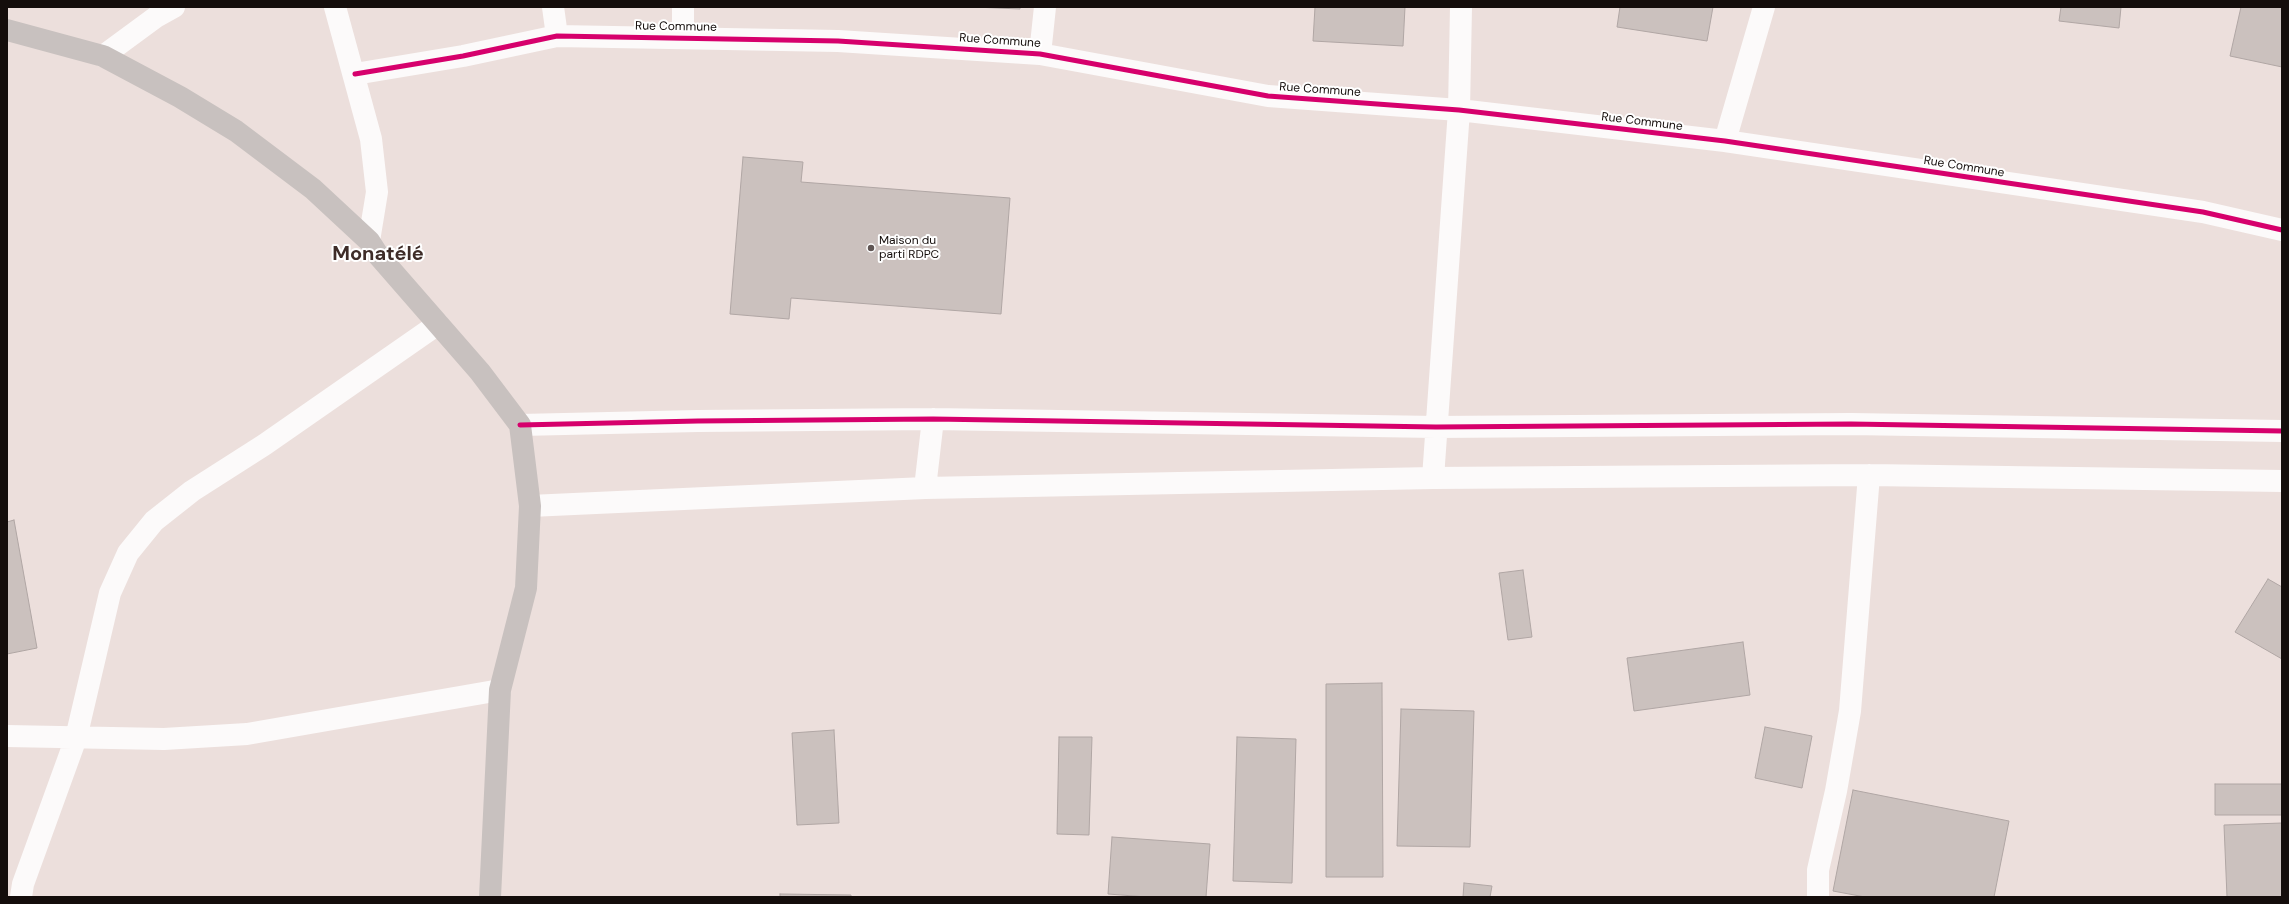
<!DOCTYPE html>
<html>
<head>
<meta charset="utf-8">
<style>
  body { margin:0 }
  #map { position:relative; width:2289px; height:904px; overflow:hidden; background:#ecdfdc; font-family:"DM Sans",sans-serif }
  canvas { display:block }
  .frame { position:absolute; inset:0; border:8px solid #140d0b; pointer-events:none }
</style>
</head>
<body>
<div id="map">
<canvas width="2289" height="904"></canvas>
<div class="frame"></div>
</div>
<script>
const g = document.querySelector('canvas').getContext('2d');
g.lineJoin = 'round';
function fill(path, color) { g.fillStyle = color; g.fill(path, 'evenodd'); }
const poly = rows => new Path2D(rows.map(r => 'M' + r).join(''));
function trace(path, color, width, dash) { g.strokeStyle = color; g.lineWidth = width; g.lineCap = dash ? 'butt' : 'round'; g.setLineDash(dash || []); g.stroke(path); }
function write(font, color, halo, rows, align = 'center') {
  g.font = font + ' "DM Sans",sans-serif'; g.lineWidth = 4; g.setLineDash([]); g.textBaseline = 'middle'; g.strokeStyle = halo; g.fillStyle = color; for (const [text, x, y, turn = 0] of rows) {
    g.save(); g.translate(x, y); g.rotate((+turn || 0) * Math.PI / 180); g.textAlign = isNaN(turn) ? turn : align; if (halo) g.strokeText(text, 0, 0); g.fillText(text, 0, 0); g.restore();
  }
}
const building = poly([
  [974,7,1020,7,1020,9,974,7],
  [1315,7,1405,7,1403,46,1313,41,1315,7],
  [1620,7,1713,7,1707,41,1617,27,1620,7],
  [2061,7,2121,7,2119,28,2059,21,2061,7],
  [2241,7,2282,7,2282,67,2230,56,2241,7],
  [743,157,803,162,801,182,1010,198,1001,314,791,298,789,319,730,314,743,157],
  [14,520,37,648,7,654,7,522,14,520],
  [1523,570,1532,637,1508,640,1499,573,1523,570],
  [2268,579,2282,587,2282,659,2235,632,2268,579],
  [1743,642,1750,695,1634,711,1627,658,1743,642],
  [1382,683,1383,877,1326,877,1326,684,1382,683],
  [1401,709,1474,711,1470,847,1397,846,1401,709],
  [1765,727,1812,736,1802,788,1755,778,1765,727],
  [834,730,839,823,797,825,792,733,834,730],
  [1059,737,1092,737,1089,835,1057,834,1059,737],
  [1237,737,1296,739,1292,883,1233,881,1237,737],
  [2215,784,2282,784,2282,815,2215,815,2215,784],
  [1853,790,2009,821,1994,897,1865,897,1833,891,1853,790],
  [2282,823,2282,897,2227,897,2224,825,2282,823],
  [1112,837,1210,844,1206,897,1147,897,1108,894,1112,837],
  [1464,883,1492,886,1490,897,1463,897,1464,883],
  [780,894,851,895,851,897,780,897,780,894]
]);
const street = poly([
  [553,7,557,36],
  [683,37,683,7],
  [1040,54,1045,7],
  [355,74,463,56,557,36,838,41,1040,54,1268,96,1459,110,1725,141,2203,212,2282,230],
  [1725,141,1764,7],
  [520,425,698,421,933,419,1436,427,1851,424,2282,431],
  [1433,478,1459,110,1461,7],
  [925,488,933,419],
  [530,506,925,488,1433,478,1869,475,2282,481],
  [7,736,164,739,247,734,500,690],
  [21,897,23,884,76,738,110,593,128,553,154,521,192,491,264,445,438,324],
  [1818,897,1818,870,1836,791,1850,711,1869,475]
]);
const secondary = poly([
  [335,7,371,139,377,192,369,241],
  [103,56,156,17,174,7]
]);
const primary = poly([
  [7,30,103,56,180,97,236,131,313,189,369,241,378,255,480,372,520,425,530,506,526,588,500,690,490,897]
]);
const cycleway = poly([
  [355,74,463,56,557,36,838,41,1040,54,1268,96,1459,110,1725,141,2203,212,2282,230],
  [520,425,698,421,933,419,1436,427,1851,424,2282,431]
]);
const markers = [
  [871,248,4,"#605654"]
];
const streetNames = [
  ["Rue Commune",676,27,1],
  ["Rue Commune",1000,41,4],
  ["Rue Commune",1320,90,4],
  ["Rue Commune",1642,122,7],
  ["Rue Commune",1964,167,9]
];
const poiNames = [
  ["Maison du",879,241],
  ["parti RDPC",879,255]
];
const townNames = [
  ["Monatélé",378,255]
];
fill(building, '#cbc1be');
trace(building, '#b0a6a4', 1);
trace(street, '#fcfafa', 22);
trace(secondary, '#fcfafa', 22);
trace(primary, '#c8c1bf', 22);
trace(cycleway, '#d6006c', 5);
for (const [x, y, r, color] of markers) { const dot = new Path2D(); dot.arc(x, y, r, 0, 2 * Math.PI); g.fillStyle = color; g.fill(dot); trace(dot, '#fff', 1.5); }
write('12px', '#140d0b', '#fff', streetNames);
write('12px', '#140d0b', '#fff', poiNames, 'left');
write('bold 20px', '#3e2c28', '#fff', townNames);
</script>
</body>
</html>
